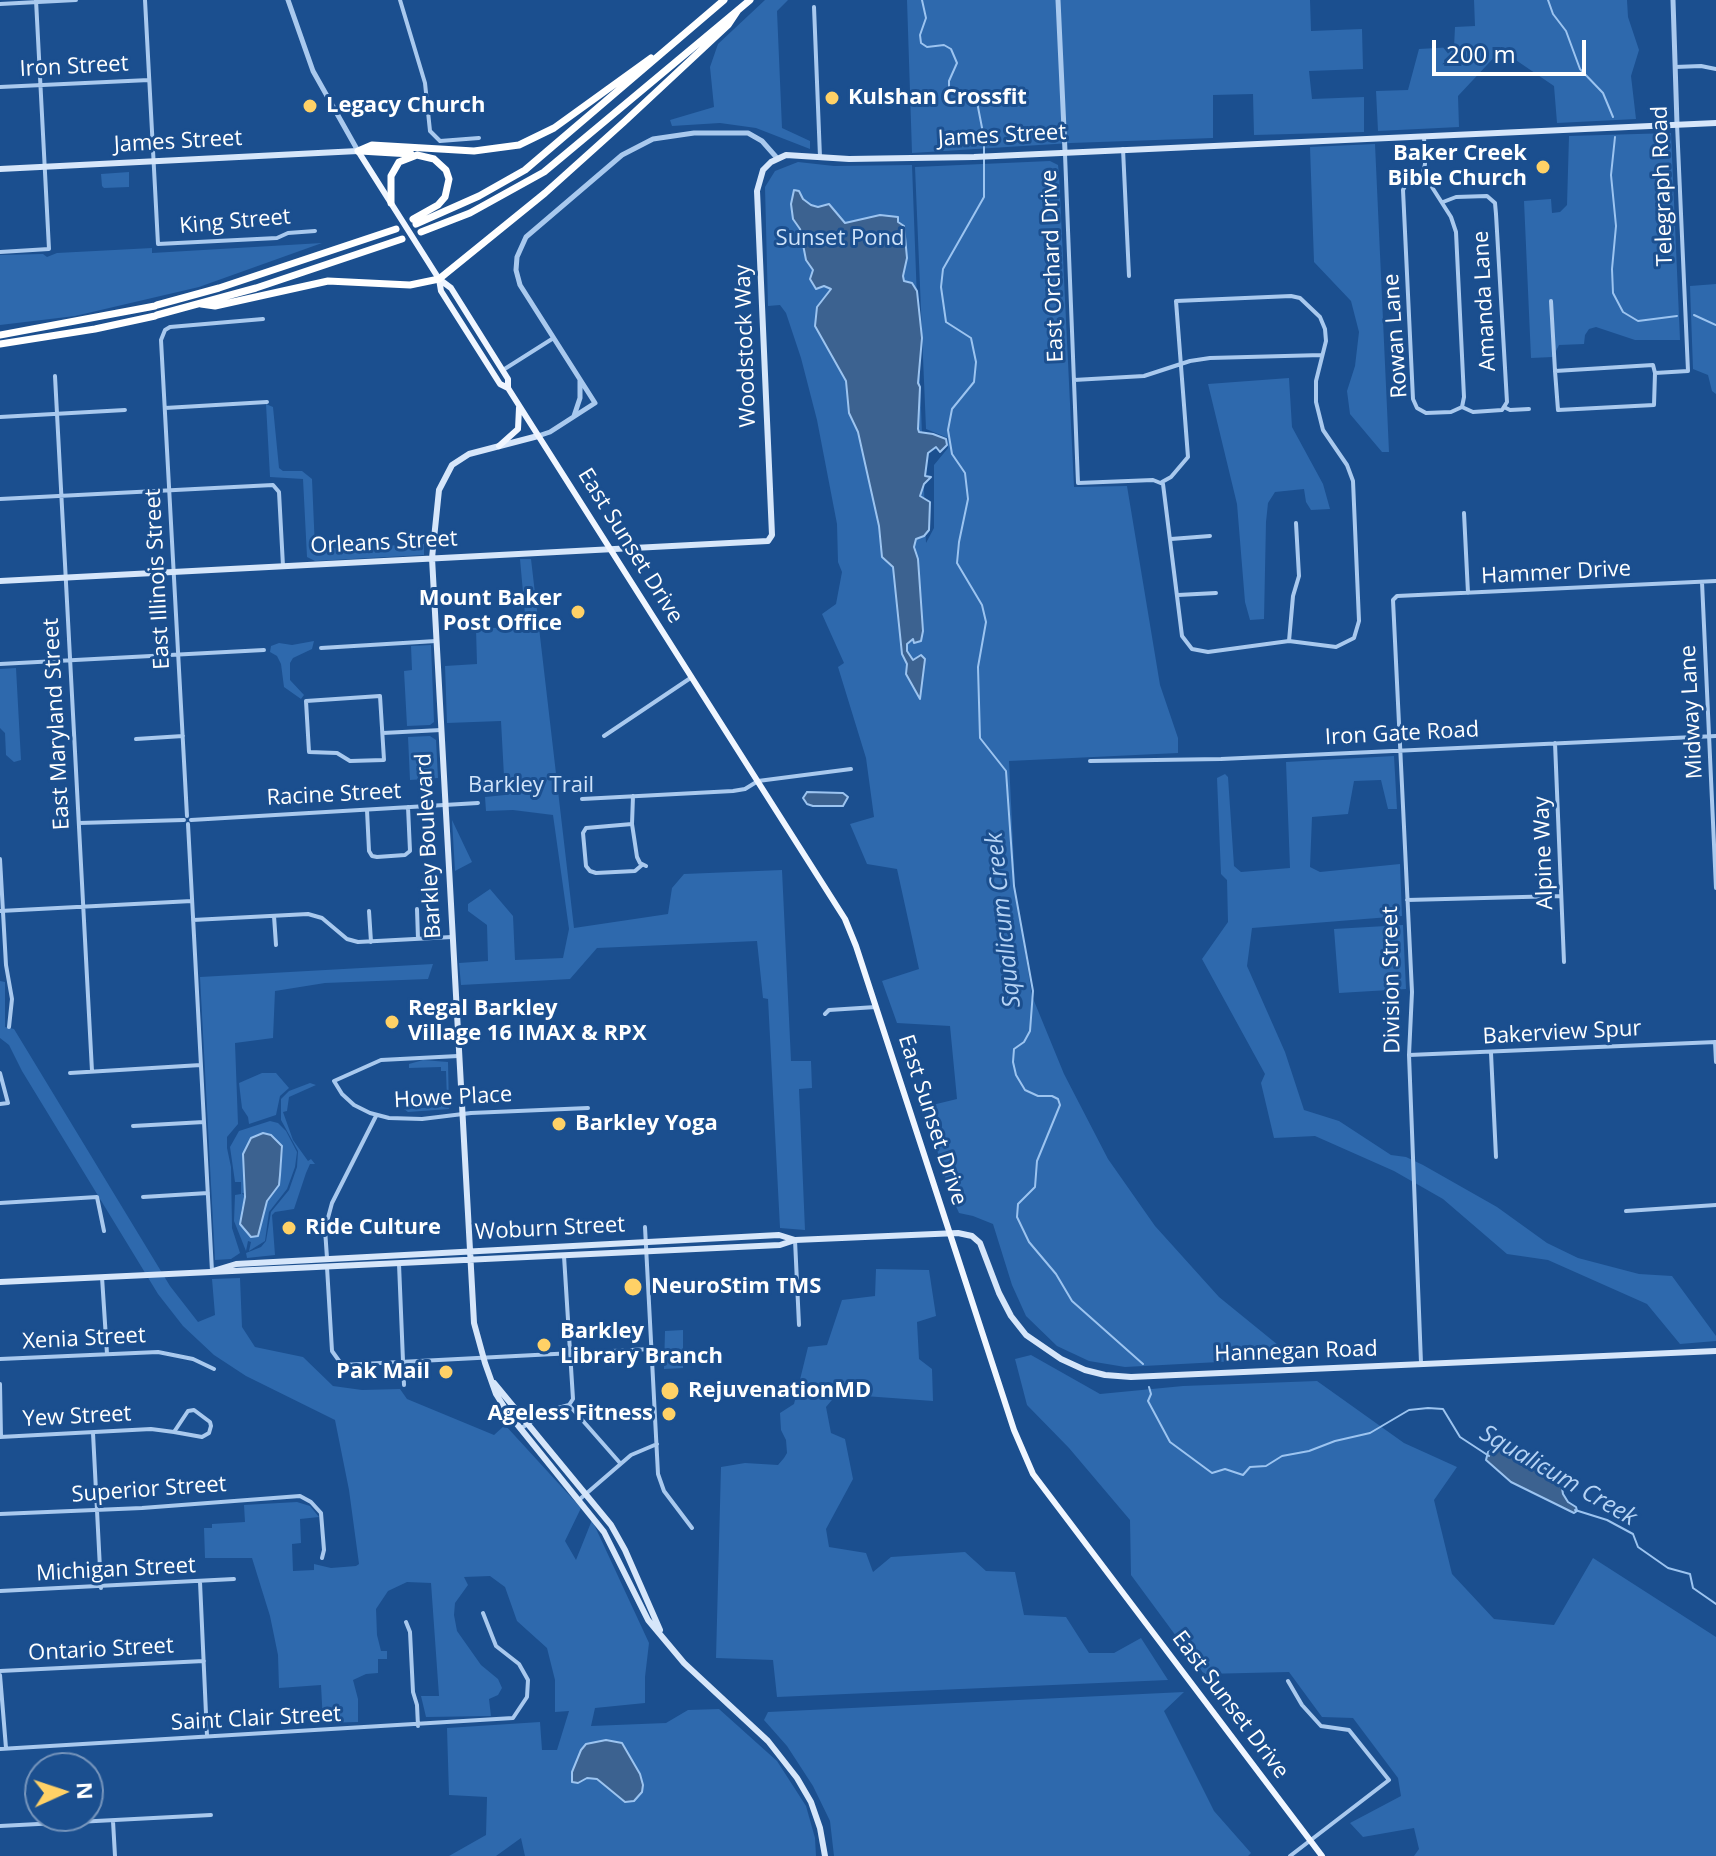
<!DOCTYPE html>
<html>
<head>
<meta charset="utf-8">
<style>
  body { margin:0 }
  #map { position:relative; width:1716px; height:1856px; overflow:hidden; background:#1b4f8f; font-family:"Open Sans",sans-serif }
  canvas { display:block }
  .north { position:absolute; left:24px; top:1752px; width:80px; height:80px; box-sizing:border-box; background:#1b4f8f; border:2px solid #7695bc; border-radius:50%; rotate:87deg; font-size:22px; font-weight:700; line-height:32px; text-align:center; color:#fff }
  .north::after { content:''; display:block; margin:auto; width:28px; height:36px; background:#ffd166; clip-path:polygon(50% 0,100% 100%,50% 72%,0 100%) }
  .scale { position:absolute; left:1432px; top:40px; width:154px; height:36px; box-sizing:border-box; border:4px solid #fff; border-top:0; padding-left:10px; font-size:24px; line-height:28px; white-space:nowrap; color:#fff; -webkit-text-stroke:6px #1b4f8f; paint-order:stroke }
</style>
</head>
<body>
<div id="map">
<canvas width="1716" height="1856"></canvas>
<div class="north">N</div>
<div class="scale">200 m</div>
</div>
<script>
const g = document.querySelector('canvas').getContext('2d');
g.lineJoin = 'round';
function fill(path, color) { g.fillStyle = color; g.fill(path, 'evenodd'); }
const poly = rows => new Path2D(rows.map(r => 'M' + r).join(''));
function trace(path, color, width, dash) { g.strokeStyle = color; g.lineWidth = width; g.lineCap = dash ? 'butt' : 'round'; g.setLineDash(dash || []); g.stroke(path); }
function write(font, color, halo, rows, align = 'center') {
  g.font = font + ' "Open Sans",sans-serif'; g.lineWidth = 6; g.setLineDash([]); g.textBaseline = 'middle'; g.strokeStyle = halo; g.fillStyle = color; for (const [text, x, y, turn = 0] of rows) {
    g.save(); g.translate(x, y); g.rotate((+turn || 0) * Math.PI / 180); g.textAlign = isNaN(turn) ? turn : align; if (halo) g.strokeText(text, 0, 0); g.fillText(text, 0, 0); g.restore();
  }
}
const green = poly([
  [765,0,788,0,777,11,782,128,810,141,810,149,756,128,720,123,672,126,670,120,714,107,710,67,718,44],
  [907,0,1310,0,1311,31,1362,29,1363,69,1309,71,1312,99,1364,97,1364,132,1254,135,1253,94,1213,95,1213,138,1071,143,912,153],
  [1474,0,1627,0,1628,17,1639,50,1631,76,1636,119,1557,123,1554,86,1501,50,1458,96,1459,127,1378,131,1376,91,1408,90,1419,49,1454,47,1455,27,1475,26],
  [1671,133,1680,340,1635,340,1596,327,1589,329,1585,335,1584,344,1559,345,1553,357,1531,358,1524,201,1551,199,1552,213,1560,212,1567,205,1569,136],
  [1375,144,1389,452,1382,452,1350,414,1347,391,1355,366,1359,332,1351,301,1314,262,1310,147],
  [1050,161,1058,165,1059,174,1074,487,1127,486,1160,685,1178,738,1178,753,1009,761,1015,887,1032,996,1064,1074,1108,1159,1155,1226,1219,1297,1294,1358,1125,1367,1089,1361,1057,1346,1026,1316,1012,1285,993,1224,973,1216,959,1213,950,1193,924,1107,957,1099,950,1026,897,1023,882,981,919,969,897,869,867,864,850,824,874,817,866,758,838,667,844,663,822,614,836,604,842,572,838,562,837,524,817,420,801,358,786,313,780,305,768,306,765,187,775,171,798,162,834,166,912,165,926,543,934,528,934,465,948,448,948,438,926,429,915,167],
  [129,172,129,187,104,188,102,186,101,174],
  [322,243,199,287,75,316,0,325,0,255,43,254,47,257,57,253,152,248,152,253],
  [1716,284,1716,394,1712,391,1708,375,1693,369,1690,286],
  [1289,378,1292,427,1323,484,1330,509,1311,510,1306,502,1304,489,1275,492,1268,503,1266,522,1264,619,1250,620,1245,602,1237,504,1208,384],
  [266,404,273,407,279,468,283,471,302,471,312,479,315,549,424,544,424,555,315,561,307,557,303,479,270,477],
  [520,559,531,559,574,928,668,914,672,888,684,874,782,870,791,1061,811,1061,812,1088,799,1089,805,1230,780,1228,768,999,763,998,757,941,597,948,570,979,461,985,459,963,488,961,487,925,468,911,468,904,490,889,513,916,515,960,563,958,569,929,553,815,513,810,486,811,485,797,505,795,501,721,447,723,445,666,477,664,476,629,526,626],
  [314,641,312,649,293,658,290,663,290,680,304,695,301,699,284,687,281,664,277,656,270,652,271,646,279,643,292,645],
  [431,645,434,722,430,725,407,726,404,671,412,670,411,646],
  [16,668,21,760,14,762,6,755,5,733,0,728,0,669],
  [430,736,436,740,438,778,410,780,408,737],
  [1394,756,1397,809,1388,809,1381,780,1354,781,1348,814,1312,817,1310,867,1320,872,1400,864,1402,916,1252,928,1247,966,1285,1052,1304,1110,1339,1121,1391,1155,1406,1157,1423,1165,1497,1207,1547,1243,1578,1258,1639,1274,1672,1276,1716,1336,1716,1341,1680,1344,1647,1304,1548,1260,1507,1254,1443,1199,1394,1171,1315,1136,1274,1138,1261,1083,1265,1074,1202,959,1228,922,1227,880,1221,874,1217,778,1225,774,1228,777,1234,866,1241,872,1290,868,1286,762],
  [452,820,472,862,455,871],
  [1403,925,1406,989,1339,993,1334,929],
  [433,964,428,979,325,983,275,991,273,1038,235,1043,238,1124,227,1137,227,1148,231,1167,232,1228,240,1253,231,1259,215,1260,200,977],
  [0,981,5,982,5,1027,14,1029,170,1286,198,1322,215,1315,212,1279,240,1278,242,1327,255,1347,303,1357,333,1386,362,1390,400,1389,407,1399,494,1435,505,1425,581,1508,565,1541,576,1560,592,1520,649,1643,645,1677,645,1703,595,1708,591,1726,666,1723,688,1710,719,1709,777,1761,806,1806,815,1838,816,1856,525,1856,521,1838,496,1856,449,1856,486,1835,487,1797,449,1795,447,1728,540,1722,542,1750,557,1750,569,1711,555,1712,555,1680,547,1648,517,1621,505,1587,490,1576,464,1577,468,1585,455,1603,454,1615,457,1631,481,1665,498,1679,502,1688,498,1695,489,1699,491,1716,426,1717,421,1696,439,1696,431,1583,407,1582,388,1591,376,1609,377,1635,381,1651,387,1651,387,1659,378,1659,378,1673,366,1674,353,1680,358,1699,358,1722,323,1723,321,1685,279,1688,278,1655,270,1616,252,1558,205,1558,204,1528,212,1528,212,1524,245,1522,244,1505,297,1502,310,1506,319,1517,300,1519,301,1543,292,1544,293,1571,314,1570,314,1564,331,1568,356,1566,359,1564,349,1490,335,1420,246,1376,214,1355,183,1326,158,1294,22,1071,9,1045,0,1038],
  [423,1060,448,1062,449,1109,408,1112,404,1109,441,1107,441,1101,447,1100,446,1071,441,1071,441,1067,409,1068,409,1064],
  [262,1073,276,1073,289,1088,280,1096,276,1115,249,1124,248,1117,242,1108,239,1083],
  [310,1083,316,1085,289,1097,287,1111,283,1112,293,1140,308,1161,311,1159,315,1164,310,1164,306,1173,294,1209,275,1212,272,1215,275,1255,247,1258,246,1253,261,1247,266,1241,271,1212,289,1190,297,1167,298,1151,281,1120,281,1099,289,1091],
  [270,1121,278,1123,286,1131,297,1152,295,1167,287,1189,269,1212,265,1241,249,1251,251,1242,248,1241,246,1251,234,1221,235,1195,241,1194,241,1182,235,1182,230,1147,239,1131],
  [271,1135,283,1148,280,1175,279,1185,267,1201,260,1229,241,1211,245,1197,242,1193,244,1193,244,1150,254,1136],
  [876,1269,929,1270,936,1316,917,1322,919,1359,932,1369,933,1401,837,1394,826,1407,831,1433,845,1439,853,1479,826,1529,829,1547,866,1553,873,1572,891,1557,965,1552,986,1571,1015,1572,1024,1615,1066,1617,1089,1653,1114,1653,1141,1638,1168,1680,777,1697,773,1660,716,1658,721,1467,745,1463,778,1465,784,1458,787,1453,786,1440,781,1430,780,1413,794,1404,808,1347,827,1345,842,1300,875,1296],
  [683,1330,683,1368,664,1369,665,1331],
  [1031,1355,1100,1394,1183,1386,1317,1381,1404,1443,1457,1467,1434,1500,1452,1574,1494,1619,1554,1625,1593,1558,1716,1637,1716,1856,1414,1856,1419,1849,1414,1828,1363,1837,1350,1823,1401,1796,1398,1778,1353,1718,1322,1717,1289,1672,1204,1674,1131,1575,1130,1520,1069,1448,1027,1405,1015,1359],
  [1184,1692,1164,1711,1214,1811,1251,1853,1248,1856,834,1856,830,1821,813,1786,787,1746,764,1720,768,1712]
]);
const water = poly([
  [794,190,799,191,803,199,811,205,818,207,829,204,845,223,880,215,898,217,898,222,904,226,907,258,903,276,904,281,912,283,917,291,922,338,918,383,920,387,918,429,919,432,933,434,946,439,947,445,940,452,936,447,928,453,925,476,931,477,924,484,920,496,930,502,929,530,924,536,916,539,914,547,918,559,923,631,921,641,914,643,913,639,907,644,907,651,913,660,921,655,925,659,920,699,906,674,907,664,902,654,893,567,882,557,879,526,858,432,849,413,846,381,815,326,817,307,831,289,824,286,816,289,810,279,813,270,806,260,800,229,793,219,791,204,794,190],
  [807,792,843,793,848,797,843,806,813,806,807,804,803,798,807,792],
  [263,1133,271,1135,282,1146,280,1175,279,1185,267,1201,258,1236,251,1237,240,1224,245,1197,243,1154,251,1138,263,1133],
  [1497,1447,1505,1448,1545,1468,1561,1482,1563,1494,1568,1502,1576,1507,1577,1511,1574,1513,1511,1482,1486,1460,1488,1452,1497,1447],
  [606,1740,622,1743,640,1774,643,1785,642,1792,634,1801,625,1802,597,1779,587,1778,578,1783,572,1782,572,1772,581,1750,586,1744,606,1740]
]);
const stream = poly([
  [922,0,926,18,920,35,921,43,927,47,944,45,951,49,957,63,949,81,949,89,977,102,984,138,984,197,943,269,941,287,946,322,971,338,976,362,974,382,952,409,948,430,952,454,965,473,968,499,959,542,957,563,982,605,986,622,978,667,980,738,1006,771,1014,886,1033,991,1030,1031,1024,1042,1014,1049,1013,1062,1016,1075,1025,1090,1038,1096,1052,1096,1058,1099,1060,1105,1037,1161,1035,1187,1018,1204,1017,1217,1029,1242,1056,1274,1072,1301,1143,1364],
  [1548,0,1553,14,1566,31,1580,69,1603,93,1613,117],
  [1615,137,1611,175,1616,226,1612,269,1613,293,1623,312,1638,321,1677,316],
  [1694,315,1716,325],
  [1149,1387,1151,1394,1148,1401,1170,1442,1212,1473,1225,1469,1243,1475,1250,1467,1266,1466,1282,1456,1309,1451,1335,1441,1370,1433,1409,1410,1428,1408,1443,1409,1460,1437,1489,1456],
  [1575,1510,1607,1520,1633,1534,1638,1547,1668,1568,1690,1574,1693,1588,1716,1604]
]);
const minor = poly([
  [145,0,158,244,277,238,288,233,315,231],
  [400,0,425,83,430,131,440,141,479,138],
  [0,4,76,0],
  [814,7,820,157],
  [1675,67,1701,66,1716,69],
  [0,87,149,80],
  [1424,136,1425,164,1423,173,1408,180,1403,190,1413,399,1417,408,1426,413,1451,412,1462,407],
  [1123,149,1129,276],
  [1065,154,1078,483,1153,480,1163,484,1182,636,1192,649,1208,652,1289,641,1336,647,1354,638,1359,621,1353,481,1347,465,1323,430,1316,402,1316,381,1326,341,1325,329,1320,317,1300,298,1291,296,1176,301,1188,457,1171,477,1162,482],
  [1423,173,1451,217,1456,232,1464,397,1462,407],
  [1443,202,1456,197,1487,196,1495,203,1496,214,1507,402,1502,410,1473,412,1462,407],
  [0,252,49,249,36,0],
  [1551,301,1555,371],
  [503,370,552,339],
  [1655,373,1654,405,1558,410,1555,371,1653,365,1655,373,1688,371,1677,124],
  [55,376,92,1071],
  [1074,380,1144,376,1190,361,1210,358,1322,355],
  [1504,407,1510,410,1529,409],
  [165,408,267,402],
  [0,417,125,410],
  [0,499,273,485,279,492,283,566],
  [1464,513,1468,593],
  [1171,539,1210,536],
  [1702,582,1716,888],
  [1178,595,1216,593],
  [1289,641,1293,596,1299,576,1296,523],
  [321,648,436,641],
  [0,664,264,650],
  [380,696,384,760,350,761,337,753,309,752,306,701,380,696],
  [383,733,441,730],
  [604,736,692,677],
  [136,739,183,736],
  [1555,743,1564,962],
  [1090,761,1221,759,1716,736],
  [633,796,632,824,637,857,640,863,646,866],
  [582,799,733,791,745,789,758,781,851,769],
  [367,810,369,851,372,856,377,857,405,855,410,851,408,807],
  [187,816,161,340,165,330,170,327,263,319],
  [191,820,478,803],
  [79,823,184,820],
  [188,824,212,1271],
  [632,824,586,828,583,833,586,866,590,871,596,873,635,871,642,865],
  [0,859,6,965,12,999,9,1027],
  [1407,900,1561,896],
  [417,909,418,939],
  [0,911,192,901],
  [369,911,371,942],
  [274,916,276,945],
  [193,920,308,914,322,918,347,939,358,942,452,937],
  [825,1014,829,1010,876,1007],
  [1715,1042,1716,1062],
  [1491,1053,1496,1157],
  [1409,1055,1716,1042],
  [458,1056,381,1060,334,1081,342,1094,354,1105,370,1113,389,1118,422,1119,471,1113,588,1108],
  [0,1073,8,1103,0,1104],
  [70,1073,201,1065],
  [133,1126,204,1122],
  [143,1197,208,1193],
  [0,1203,97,1197,104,1231],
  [1626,1211,1716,1205],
  [645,1227,658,1474,664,1491,692,1528],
  [795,1240,799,1325],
  [564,1256,573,1399,569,1405],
  [327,1258,325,1229,332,1203,376,1116],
  [399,1264,404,1385],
  [327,1267,332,1351,342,1365,651,1349],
  [102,1277,107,1354],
  [0,1359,158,1352,193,1359,214,1369],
  [1421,1363,1409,1055,1412,992,1393,600,1397,596,1716,581],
  [0,1384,1,1437],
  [569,1405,620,1463],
  [520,1429,547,1411,569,1405],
  [93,1433,101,1588],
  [0,1437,151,1429,174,1432,188,1411,194,1410,210,1422,211,1426,209,1433,202,1437,174,1432],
  [580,1499,631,1455,657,1444],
  [0,1514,142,1508,300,1496,311,1502,321,1513,324,1550,322,1558],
  [200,1582,207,1736],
  [0,1591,234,1579],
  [406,1622,410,1632,413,1692,417,1705,418,1726],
  [0,1671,204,1661],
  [0,1675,6,1748],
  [1288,1681,1302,1705,1321,1726,1349,1730,1389,1780,1290,1856],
  [0,1749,513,1718,527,1697,528,1680,519,1664,496,1646,483,1613],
  [113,1821,115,1856],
  [0,1826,211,1815]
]);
const tertiary = poly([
  [288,0,313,71,358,151],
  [1058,0,1065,151],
  [1673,0,1677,124],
  [574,416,580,398,580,380],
  [538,436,550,432,595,403,520,285,516,270,517,257,526,237,622,155,653,139,694,133,748,133,762,141,777,158]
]);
const secondary = poly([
  [0,169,358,151],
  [538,436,469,454,452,465,439,490,432,558,474,1323,485,1363,496,1394,508,1413,604,1532,648,1620,684,1663,768,1741,797,1778,811,1802,820,1828,825,1856],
  [0,581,768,541,772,535,757,191,763,170,771,162,786,155,849,159,974,157,1716,123],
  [213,1271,236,1264,760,1236,779,1235,795,1240],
  [0,1282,780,1245,795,1240,958,1233,972,1236,980,1243,999,1293,1011,1316,1026,1335,1061,1359,1085,1370,1105,1375,1131,1377,1716,1351],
  [494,1383,611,1525,625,1550,660,1630]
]);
const primary = poly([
  [358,151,439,279,441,291,500,384,508,388,845,919,856,946,1014,1430,1033,1474,1322,1856],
  [439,279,451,288,508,379,508,388],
  [499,446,518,429,519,408]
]);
const motorway = poly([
  [358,151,372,145,474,151,519,145,554,128,651,58],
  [360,151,411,154],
  [391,203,391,176,399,162,417,155,434,159,446,170,449,179,445,197,438,205,413,219],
  [416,224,479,196,525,170,724,0],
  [421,232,470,213,544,172,750,0],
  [201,304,215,306,328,281,410,285,439,279,545,193,624,122,728,25,738,10],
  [157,305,219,288,396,229],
  [157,315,256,288,402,239],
  [0,335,155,306],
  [0,344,95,329,155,316]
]);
const markers = [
  [832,98,8,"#ffd166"],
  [310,106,8,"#ffd166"],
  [1543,167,8,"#ffd166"],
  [578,612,8,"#ffd166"],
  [392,1022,8,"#ffd166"],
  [559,1124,8,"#ffd166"],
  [289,1228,8,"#ffd166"],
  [633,1287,10,"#ffd166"],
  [544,1345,8,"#ffd166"],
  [446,1372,8,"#ffd166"],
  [670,1391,10,"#ffd166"],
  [669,1414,8,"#ffd166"]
];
const streetNames = [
  ["Iron Street",74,67,-3],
  ["James Street",1002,136,-3],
  ["James Street",178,142,-3],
  ["Telegraph Road",1663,186,-92],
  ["King Street",235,222,-5],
  ["East Orchard Drive",1053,266,-92],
  ["Amanda Lane",1485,301,-93],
  ["Rowan Lane",1396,336,-94],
  ["Woodstock Way",746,346,-92],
  ["Orleans Street",384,543,-3],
  ["East Sunset Drive",630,546,58],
  ["Hammer Drive",1556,573,-3],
  ["East Illinois Street",158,579,-93],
  ["Midway Lane",1692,712,-93],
  ["East Maryland Street",57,724,-93],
  ["Iron Gate Road",1402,734,-3],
  ["Racine Street",334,795,-3],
  ["Barkley Boulevard",429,846,-93],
  ["Alpine Way",1544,853,-92],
  ["Division Street",1392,980,-91],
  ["Bakerview Spur",1562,1033,-3],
  ["Howe Place",453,1098,-3],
  ["East Sunset Drive",932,1120,72],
  ["Woburn Street",550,1229,-3],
  ["Xenia Street",84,1339,-3],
  ["Hannegan Road",1296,1352,-2],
  ["Yew Street",77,1417,-3],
  ["Superior Street",149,1490,-4],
  ["Michigan Street",116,1570,-3],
  ["Ontario Street",101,1650,-3],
  ["East Sunset Drive",1230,1705,53],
  ["Saint Clair Street",256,1719,-3]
];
const poiNames = [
  ["Kulshan Crossfit",848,98],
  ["Legacy Church",326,106],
  ["Baker Creek",1527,154,"right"],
  ["Bible Church",1527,179,"right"],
  ["Mount Baker",562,599,"right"],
  ["Post Office",562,624,"right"],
  ["Regal Barkley",408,1009],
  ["Village 16 IMAX & RPX",408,1034],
  ["Barkley Yoga",575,1124],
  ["Ride Culture",305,1228],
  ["NeuroStim TMS",651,1287],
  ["Barkley",560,1332],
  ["Library Branch",560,1357],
  ["Pak Mail",430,1372,"right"],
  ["RejuvenationMD",688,1391],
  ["Ageless Fitness",653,1414,"right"]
];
const parkNames = [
  ["Sunset Pond",840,239],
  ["Barkley Trail",531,786]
];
const waterNames = [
  ["Squalicum Creek",1004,920,-96],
  ["Squalicum Creek",1558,1476,30]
];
fill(green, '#2e69ad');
fill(water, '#3c6290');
trace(water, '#9cc4f0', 2);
trace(stream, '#9cc4f0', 2);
trace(minor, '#a9c9ee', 4);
trace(tertiary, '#a9c9ee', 5);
trace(secondary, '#d6e6fa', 6);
trace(primary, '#f0f6ff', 6);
trace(motorway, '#fff', 7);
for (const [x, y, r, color] of markers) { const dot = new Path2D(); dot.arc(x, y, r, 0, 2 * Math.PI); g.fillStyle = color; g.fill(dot); trace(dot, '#1b4f8f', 3); }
write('22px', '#fff', '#1b4f8f', streetNames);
write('bold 22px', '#fff', '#1b4f8f', poiNames, 'left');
write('22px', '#cfe3fa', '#1b4f8f', parkNames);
write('italic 24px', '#b5d3f5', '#1b4f8f', waterNames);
</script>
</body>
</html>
